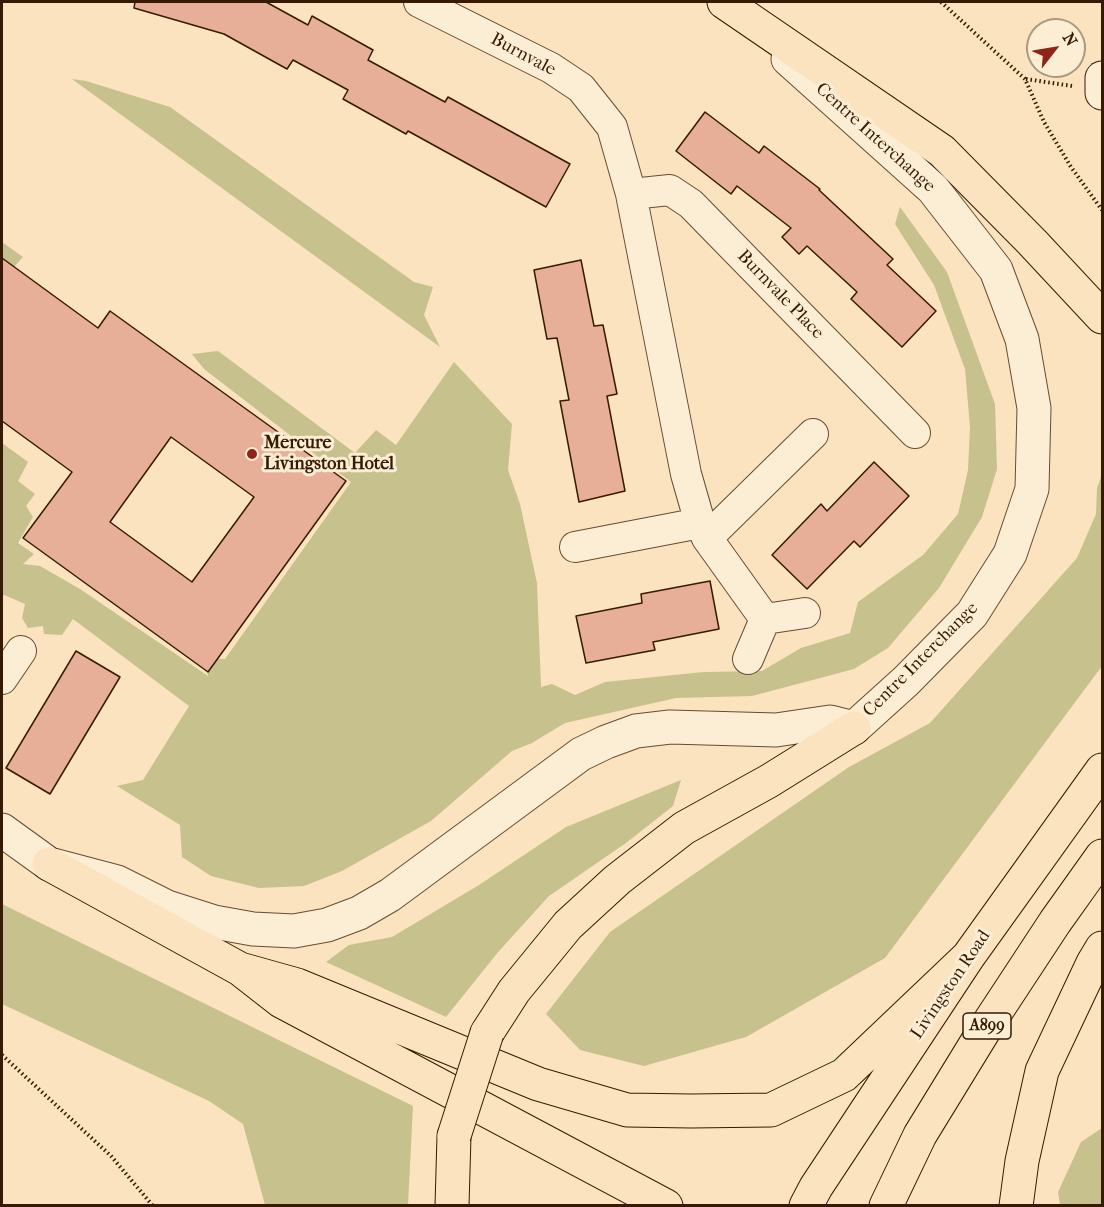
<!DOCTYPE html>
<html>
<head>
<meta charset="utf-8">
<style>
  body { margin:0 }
  #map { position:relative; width:1104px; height:1207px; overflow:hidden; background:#fbe3bf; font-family:"IM FELL French Canon",serif }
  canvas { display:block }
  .frame { position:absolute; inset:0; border:3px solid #361a01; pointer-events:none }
  .north { position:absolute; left:1026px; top:18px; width:60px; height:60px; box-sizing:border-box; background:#fcedd5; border:2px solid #ad9980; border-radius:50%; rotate:59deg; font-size:16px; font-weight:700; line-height:24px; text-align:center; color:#361a01 }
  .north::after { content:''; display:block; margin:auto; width:21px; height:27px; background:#8f2418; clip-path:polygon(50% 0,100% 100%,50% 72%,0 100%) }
</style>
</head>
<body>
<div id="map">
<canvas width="1104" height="1207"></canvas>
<div class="frame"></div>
<div class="north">N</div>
</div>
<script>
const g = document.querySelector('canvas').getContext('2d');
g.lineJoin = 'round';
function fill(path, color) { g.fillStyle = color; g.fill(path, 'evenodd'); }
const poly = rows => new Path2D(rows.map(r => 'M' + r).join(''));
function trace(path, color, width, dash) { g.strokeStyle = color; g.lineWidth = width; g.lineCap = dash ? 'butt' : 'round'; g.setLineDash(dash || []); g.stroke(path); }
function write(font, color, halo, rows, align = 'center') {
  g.font = font + ' "IM FELL French Canon",serif'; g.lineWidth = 6; g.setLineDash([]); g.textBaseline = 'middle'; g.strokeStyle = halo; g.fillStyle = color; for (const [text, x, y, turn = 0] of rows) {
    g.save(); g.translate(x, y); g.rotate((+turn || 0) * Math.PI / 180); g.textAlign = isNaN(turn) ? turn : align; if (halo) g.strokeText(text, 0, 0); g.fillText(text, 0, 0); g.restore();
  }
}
const green = poly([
  [72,79,86,81,170,107,414,282,433,287,424,315,440,347],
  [900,207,947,272,995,404,997,469,982,517,939,588,888,648,854,669,752,696,676,698,565,723,532,743,512,751,431,821,342,871,304,886,259,888,211,876,182,857,180,825,117,786,143,780,189,706,73,619,62,635,44,634,43,626,28,628,22,618,25,604,2,594,2,443,28,462,18,481,35,494,26,506,33,517,18,543,34,554,23,564,40,566,80,589,208,676,206,658,225,659,351,482,204,369,192,354,218,351,355,453,376,430,396,445,454,362,512,424,508,470,520,504,537,583,541,687,552,684,575,695,605,682,704,672,762,671,801,648,850,633,858,602,923,555,958,514,968,470,970,427,965,369,934,285,895,224],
  [2,242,23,257,14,267,2,258],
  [1102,474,1102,666,885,958,746,1037,644,1066,580,1050,546,1014,610,932,849,767,930,723,1077,558,1096,514,1097,488],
  [681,780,673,806,626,843,549,896,499,951,446,1017,326,962,349,945,392,937,479,885,566,827],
  [2,904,413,1106,408,1205,265,1205,243,1124,209,1101,2,1004],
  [1102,1128,1102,1205,1060,1205,1058,1192,1081,1142]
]);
const building = poly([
  [135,2,266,2,308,25,312,16,373,50,368,60,445,102,448,97,570,164,546,207,408,131,406,134,343,99,348,90,293,60,287,69,224,34,134,8,135,2],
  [705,112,759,153,764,146,820,189,819,190,893,259,887,265,936,311,902,347,851,299,857,292,807,246,799,254,782,237,791,228,737,186,731,194,676,151,705,112],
  [2,258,98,328,110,311,346,481,208,672,23,538,72,472,2,421,2,258],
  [171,437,254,497,192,582,110,522,171,437],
  [581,260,594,326,603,325,617,394,607,396,625,491,579,502,560,401,569,400,557,338,547,339,534,270,581,260],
  [874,462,909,496,860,547,854,541,807,589,772,555,821,504,827,511,874,462],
  [710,581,719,629,653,642,655,650,586,663,576,616,642,603,641,594,710,581],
  [76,651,120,677,50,794,6,768,76,651]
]);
const path = poly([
  [941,2,1025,79,1044,122,1071,167,1102,210],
  [1026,79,1072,86],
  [2,1055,111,1156,153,1206]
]);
const minor = poly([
  [419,2,551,68,581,88,612,127,631,194,686,474,700,523,707,538,765,619,805,613],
  [631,194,670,190,691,204,915,433],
  [707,538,813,434],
  [575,547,700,523],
  [748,659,765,619],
  [2,679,21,651]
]);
const tertiary = poly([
  [2,830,49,864,117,882,167,907,214,922,253,929,294,931,327,925,359,913,390,895,581,754,606,742,636,731,670,727,776,730,830,722,854,728,906,681,972,614,1010,554,1032,489,1034,408,1022,339,996,270,933,189,788,59]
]);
const secondary = poly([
  [1102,78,1102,93]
]);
const primary = poly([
  [724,2,942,151,1032,242,1102,317],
  [49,864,240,969,281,1001,666,1206],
  [240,969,297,985,538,1084,627,1110,691,1111,771,1110,844,1075,968,957],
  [487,1033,514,991,568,925,617,880,684,828,769,781,854,728],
  [452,1206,454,1136],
  [806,1206,816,1187,968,957,1102,770],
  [886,1206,920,1135,988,1024,1055,922,1102,856],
  [1016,1206,1022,1161,1042,1071,1093,963,1102,948]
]);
const primaryBridge = poly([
  [454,1136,487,1033]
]);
const markers = [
  [252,454,6,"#8f2418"]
];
const shields = [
  [987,1026,48]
];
const shieldNames = [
  ["A899",987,1026]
];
const streetNames = [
  ["Burnvale",523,55,28],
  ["Centre Interchange",875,138,42],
  ["Burnvale Place",780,295,46],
  ["Centre Interchange",921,660,-45],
  ["Livingston Road",951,985,-56]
];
const poiNames = [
  ["Mercure",264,444],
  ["Livingston Hotel",264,465]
];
fill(green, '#c6c18d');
fill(building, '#e7ae98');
trace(building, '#361a01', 1.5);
trace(minor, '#674c30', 32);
trace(tertiary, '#674c30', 35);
trace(secondary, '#361a01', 35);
trace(primary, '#361a01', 35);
trace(path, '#361a01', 4, [1.5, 3]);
trace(minor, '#fcedd5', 30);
trace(tertiary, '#fcedd5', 33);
trace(secondary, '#fcedd5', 33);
trace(primary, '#fbe3bf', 33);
trace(primaryBridge, '#361a01', 35, []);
trace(primaryBridge, '#fbe3bf', 33);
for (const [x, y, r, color] of markers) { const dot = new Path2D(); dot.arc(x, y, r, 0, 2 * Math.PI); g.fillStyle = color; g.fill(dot); trace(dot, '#fcedd5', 2); }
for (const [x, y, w] of shields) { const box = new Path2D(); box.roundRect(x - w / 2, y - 13, w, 26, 4.5); g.fillStyle = '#fcedd5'; g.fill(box); trace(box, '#361a01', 1.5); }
write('bold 16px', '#361a01', null, shieldNames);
write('18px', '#361a01', '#fcedd5', streetNames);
write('bold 18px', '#361a01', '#fcedd5', poiNames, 'left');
</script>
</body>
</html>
